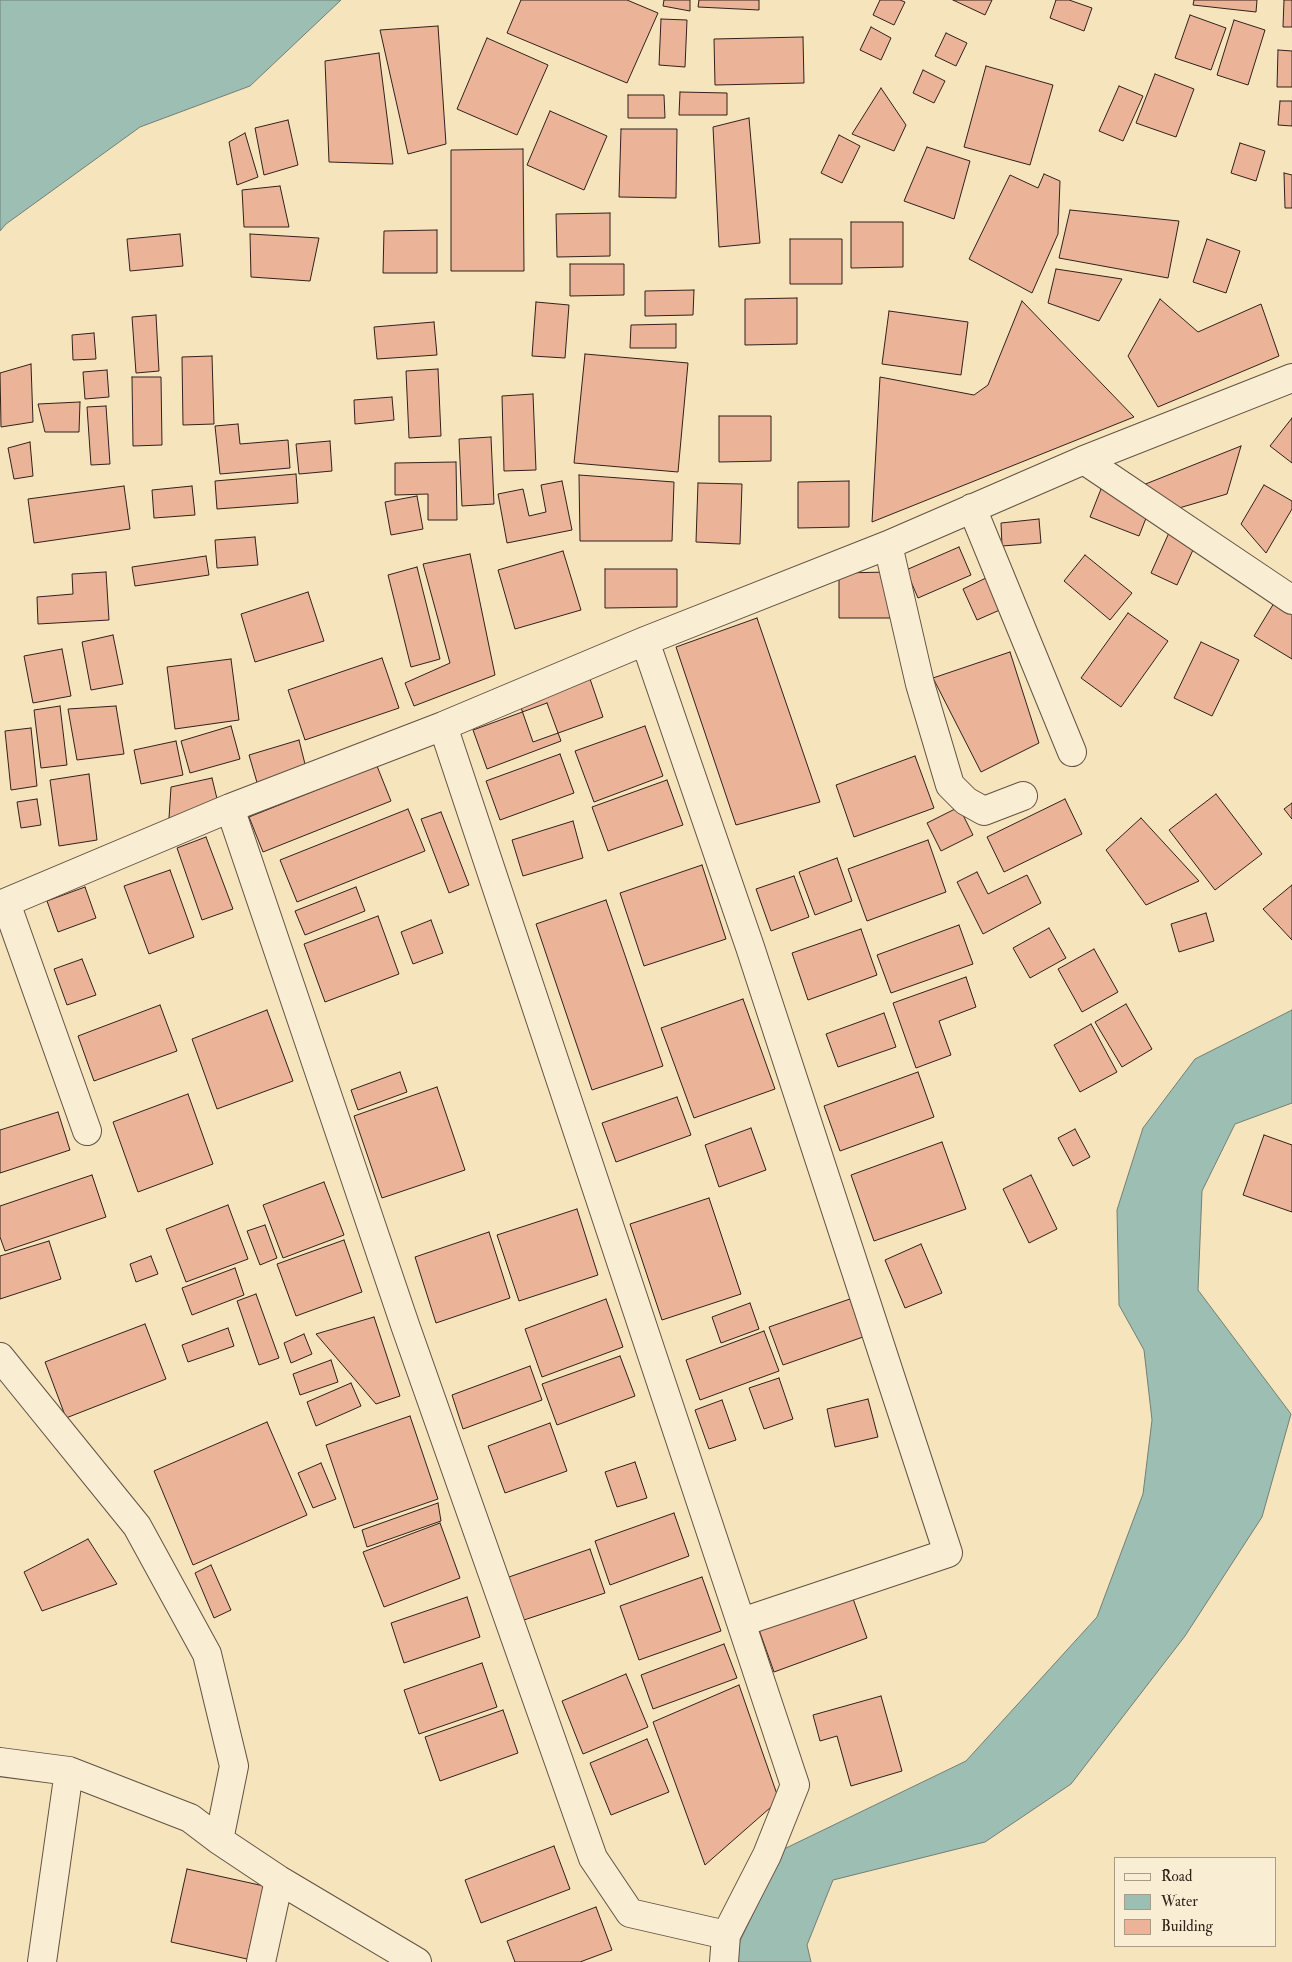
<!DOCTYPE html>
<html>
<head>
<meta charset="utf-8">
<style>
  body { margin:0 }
  #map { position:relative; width:1292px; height:1962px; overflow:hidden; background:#f6e4bc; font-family:"IM FELL Double Pica",serif }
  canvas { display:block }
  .legend { position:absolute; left:1114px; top:1857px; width:162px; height:90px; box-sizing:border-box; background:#f9edd3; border:1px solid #a99b89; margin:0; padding:6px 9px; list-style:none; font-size:15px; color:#31211b }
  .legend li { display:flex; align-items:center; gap:10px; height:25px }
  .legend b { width:25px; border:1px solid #a99b89 }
</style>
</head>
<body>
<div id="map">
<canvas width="1292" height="1962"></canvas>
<ul class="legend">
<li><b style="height:6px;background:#f9edd3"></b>Road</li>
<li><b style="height:14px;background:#9dbeb2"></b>Water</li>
<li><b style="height:14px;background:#ebb397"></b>Building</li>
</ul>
</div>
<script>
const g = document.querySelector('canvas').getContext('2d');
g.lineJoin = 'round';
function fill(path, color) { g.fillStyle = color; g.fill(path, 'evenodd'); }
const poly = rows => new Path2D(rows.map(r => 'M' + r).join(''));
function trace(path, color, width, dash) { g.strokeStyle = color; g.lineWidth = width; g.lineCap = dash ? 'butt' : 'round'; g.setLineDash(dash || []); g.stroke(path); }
const water = poly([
  [0,0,341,0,250,86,140,127,6,224,0,231,0,0],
  [1292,1010,1292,1103,1235,1124,1202,1191,1198,1290,1291,1414,1262,1517,1185,1636,1071,1784,985,1842,833,1880,807,1945,811,1962,730,1962,784,1849,966,1761,1097,1617,1143,1494,1152,1420,1144,1350,1119,1305,1117,1210,1143,1128,1195,1059,1292,1010]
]);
const building = poly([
  [521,0,627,0,658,13,627,83,507,33,521,0],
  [664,0,690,0,690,11,663,6,664,0],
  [699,0,759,0,759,10,698,7,699,0],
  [880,0,900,0,905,2,894,25,873,15,880,0],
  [953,0,992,0,985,15,953,0],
  [1056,0,1069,0,1092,8,1084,31,1050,18,1056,0],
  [1194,0,1257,0,1256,12,1193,5,1194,0],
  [1284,0,1292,0,1292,27,1283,27,1284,0],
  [1190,15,1226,28,1211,70,1175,58,1190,15],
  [661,19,687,20,685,67,659,65,661,19],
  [1234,20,1265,30,1248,85,1217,75,1234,20],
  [438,26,446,144,408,154,380,30,438,26],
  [871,27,891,38,881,60,860,50,871,27],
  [946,33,967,43,956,66,935,56,946,33],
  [803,37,804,83,715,85,714,39,803,37],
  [487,38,548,65,517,135,457,109,487,38],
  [1278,50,1292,51,1292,87,1277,87,1278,50],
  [379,53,393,164,329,162,325,61,379,53],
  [986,66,1053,85,1030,165,964,147,986,66],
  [923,70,945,81,934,103,913,93,923,70],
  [1155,74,1194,89,1176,137,1136,123,1155,74],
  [1119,86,1143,96,1123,141,1099,131,1119,86],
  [881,88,906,125,894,151,852,134,881,88],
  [680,92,727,93,727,115,679,115,680,92],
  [628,95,664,95,665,118,628,118,628,95],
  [1280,101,1292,101,1292,126,1278,125,1280,101],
  [550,111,607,136,584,190,527,165,550,111],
  [749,118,760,243,719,247,713,127,749,118],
  [288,120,298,165,264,175,255,128,288,120],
  [621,129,677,129,676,198,619,197,621,129],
  [245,133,258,177,237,185,229,142,245,133],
  [839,135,860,146,842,183,821,173,839,135],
  [1240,143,1265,151,1256,181,1231,173,1240,143],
  [927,147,970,161,954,219,904,201,927,147],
  [523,149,524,271,451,271,451,150,523,149],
  [1284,173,1292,175,1292,208,1285,208,1284,173],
  [1044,174,1060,181,1058,234,1032,293,969,259,1010,175,1038,188,1044,174],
  [280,186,289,227,244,227,242,190,280,186],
  [1070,210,1179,221,1168,278,1059,258,1070,210],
  [610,213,610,256,557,257,556,214,610,213],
  [851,222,903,222,903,267,851,268,851,222],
  [437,230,437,273,383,273,384,231,437,230],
  [180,234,183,266,130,271,127,239,180,234],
  [250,234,319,238,310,281,251,277,250,234],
  [790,239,842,239,842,284,790,284,790,239],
  [1207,239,1240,251,1226,293,1193,282,1207,239],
  [570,264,624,264,624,295,570,296,570,264],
  [1056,269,1122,279,1099,321,1048,303,1056,269],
  [694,290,693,315,645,316,645,291,694,290],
  [797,298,797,344,745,345,745,299,797,298],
  [1160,299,1198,332,1261,304,1279,356,1158,407,1128,356,1160,299],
  [1022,301,1134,417,872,522,880,377,974,395,988,385,1022,301],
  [536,302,569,305,565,358,532,356,536,302],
  [889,311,968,322,961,375,882,364,889,311],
  [156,315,159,371,136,373,132,317,156,315],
  [434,322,437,355,377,359,374,327,434,322],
  [676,324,676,348,630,348,631,325,676,324],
  [94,333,96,359,73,360,72,335,94,333],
  [585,354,688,363,678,472,574,463,585,354],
  [212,356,214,424,183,425,182,357,212,356],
  [31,364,33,422,1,427,0,373,31,364],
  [438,369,441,436,409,438,406,371,438,369],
  [107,370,109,397,85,399,83,372,107,370],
  [132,377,161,377,162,445,133,446,132,377],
  [533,394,536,470,504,471,502,396,533,394],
  [392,397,394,420,355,424,354,400,392,397],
  [80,402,79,432,45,432,38,404,80,402],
  [106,406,110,464,91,465,87,407,106,406],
  [719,416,771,416,771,461,719,462,719,416],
  [1292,418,1292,463,1270,446,1292,418],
  [238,424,240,444,288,440,290,468,220,474,215,426,238,424],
  [491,437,494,504,462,506,459,439,491,437],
  [330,441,332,471,299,474,296,444,330,441],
  [30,442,33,476,14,479,8,448,30,442],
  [1241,446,1227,494,1179,508,1138,487,1241,446],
  [456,462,457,520,428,520,428,494,395,495,395,463,456,462],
  [296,474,298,503,217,509,215,481,296,474],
  [579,475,674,482,672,541,580,541,579,475],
  [562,481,572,530,507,543,498,494,523,489,529,516,546,512,541,485,562,481],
  [849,481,849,527,798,528,798,482,849,481],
  [698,483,742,484,740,544,696,542,698,483],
  [1264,485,1292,501,1292,509,1266,553,1241,524,1264,485],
  [124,486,130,529,34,543,28,499,124,486],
  [192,486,195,515,154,518,152,490,192,486],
  [1101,489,1150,508,1139,536,1090,517,1101,489],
  [417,496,423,529,391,535,385,502,417,496],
  [1039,519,1041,543,1002,546,1001,523,1039,519],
  [1172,526,1198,539,1177,585,1151,573,1172,526],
  [255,537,258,565,217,568,215,540,255,537],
  [959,547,971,575,918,598,906,570,959,547],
  [563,551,581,610,515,629,498,570,563,551],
  [470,554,495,675,414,706,405,683,450,663,423,564,470,554],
  [1085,555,1132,593,1110,620,1064,581,1085,555],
  [206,556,209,575,135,586,132,567,206,556],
  [417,567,440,659,411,667,388,575,417,567],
  [605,569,677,569,677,607,605,608,605,569],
  [106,572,109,620,38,624,37,597,73,594,72,574,106,572],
  [891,572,890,618,839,618,839,573,891,572],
  [988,577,1002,609,977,620,963,589,988,577],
  [308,592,324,641,255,662,241,614,308,592],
  [1274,603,1292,614,1292,659,1254,636,1274,603],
  [1128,613,1168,641,1121,707,1081,678,1128,613],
  [757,618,820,802,736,825,676,647,757,618],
  [113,635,123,684,91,690,82,642,113,635],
  [1201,642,1239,660,1212,716,1174,698,1201,642],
  [62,649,71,696,33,703,24,656,62,649],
  [1010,652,1039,743,981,772,933,678,1010,652],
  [382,658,399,708,305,740,288,690,382,658],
  [231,659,239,720,175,729,167,667,231,659],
  [589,676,603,717,533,742,519,702,589,676],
  [547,703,561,741,487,769,473,730,547,703],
  [60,706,67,765,41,768,34,710,60,706],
  [116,706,124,754,77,760,68,709,116,706],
  [231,726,240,759,190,773,181,741,231,726],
  [645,726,663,776,594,802,575,751,645,726],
  [31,728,37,786,11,790,5,731,31,728],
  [299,740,307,772,258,786,249,755,299,740],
  [176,741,183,775,141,784,134,750,176,741],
  [560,754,574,793,500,820,486,781,560,754],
  [915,756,934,808,854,837,836,785,915,756],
  [377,766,391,801,263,852,249,817,377,766],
  [89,774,97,840,59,846,50,780,89,774],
  [212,778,219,807,169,818,171,787,212,778],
  [667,780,683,825,608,851,592,807,667,780],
  [1216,794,1262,854,1215,890,1169,830,1216,794],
  [37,799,41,825,21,828,17,802,37,799],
  [1065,799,1082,834,1004,872,987,837,1065,799],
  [1292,803,1292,819,1284,809,1292,803],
  [959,807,973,835,941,851,927,823,959,807],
  [408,809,425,851,297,902,280,860,408,809],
  [441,812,469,885,449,893,421,819,441,812],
  [1141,818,1199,881,1146,905,1106,850,1141,818],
  [573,821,583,858,523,876,512,840,573,821],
  [206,837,233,909,202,920,177,848,206,837],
  [928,840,946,892,867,921,848,869,928,840],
  [837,858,852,901,815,915,799,872,837,858],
  [702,865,726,939,644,966,620,893,702,865],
  [170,870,194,937,149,954,124,886,170,870],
  [977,872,988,894,1027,875,1041,903,983,934,957,882,977,872],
  [794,876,809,917,771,931,756,889,794,876],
  [1292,885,1292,940,1263,909,1292,885],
  [85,887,96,918,58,932,47,901,85,887],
  [356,887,365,911,305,935,295,911,356,887],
  [606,900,663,1066,592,1090,536,924,606,900],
  [1206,913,1214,941,1179,952,1171,924,1206,913],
  [378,916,399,974,325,1002,304,944,378,916],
  [431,920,443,953,413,964,401,932,431,920],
  [959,925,973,964,891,993,877,955,959,925],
  [1049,928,1066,958,1030,978,1013,948,1049,928],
  [861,929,877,975,808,1000,792,953,861,929],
  [1094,949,1118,992,1082,1012,1058,969,1094,949],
  [82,959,96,995,67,1005,54,969,82,959],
  [966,977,976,1007,939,1021,951,1055,916,1068,893,1003,966,977],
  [743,999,775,1089,694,1118,661,1028,743,999],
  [1126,1004,1152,1049,1122,1067,1095,1022,1126,1004],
  [160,1005,177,1051,94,1081,78,1036,160,1005],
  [267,1010,293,1081,217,1109,192,1039,267,1010],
  [884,1013,896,1047,838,1067,826,1034,884,1013],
  [1091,1024,1117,1072,1080,1092,1054,1045,1091,1024],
  [400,1072,407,1092,358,1110,351,1090,400,1072],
  [918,1072,934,1117,840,1151,824,1106,918,1072],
  [437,1087,465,1170,382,1198,354,1116,437,1087],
  [188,1094,213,1164,138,1192,113,1122,188,1094],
  [677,1097,691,1135,616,1162,602,1123,677,1097],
  [58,1112,70,1150,0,1173,0,1130,58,1112],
  [751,1128,766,1170,719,1187,705,1145,751,1128],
  [1075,1129,1090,1157,1073,1166,1058,1138,1075,1129],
  [1264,1135,1292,1145,1292,1212,1243,1195,1264,1135],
  [942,1142,966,1209,874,1241,851,1175,942,1142],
  [92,1175,106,1217,5,1251,0,1237,0,1206,92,1175],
  [1031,1175,1057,1229,1029,1243,1003,1189,1031,1175],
  [324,1182,344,1235,283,1258,263,1205,324,1182],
  [709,1198,741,1294,662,1320,630,1224,709,1198],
  [228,1205,248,1259,186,1282,166,1229,228,1205],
  [577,1209,598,1275,519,1301,497,1235,577,1209],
  [265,1225,277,1258,260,1265,247,1231,265,1225],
  [489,1232,510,1298,436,1323,415,1257,489,1232],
  [344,1240,362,1292,296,1316,277,1264,344,1240],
  [49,1241,61,1279,0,1299,0,1256,49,1241],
  [921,1244,942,1293,905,1308,885,1260,921,1244],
  [151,1256,158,1274,136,1282,130,1264,151,1256],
  [235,1268,244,1295,192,1315,182,1288,235,1268],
  [256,1294,279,1358,259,1365,237,1301,256,1294],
  [606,1299,623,1347,542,1377,525,1329,606,1299],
  [850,1299,863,1337,783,1365,769,1327,850,1299],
  [750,1303,759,1329,721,1343,712,1317,750,1303],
  [374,1317,400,1396,376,1404,316,1334,374,1317],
  [145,1324,166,1379,66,1418,45,1362,145,1324],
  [228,1328,234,1346,188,1362,182,1345,228,1328],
  [764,1331,779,1371,700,1400,686,1360,764,1331],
  [304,1334,312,1354,291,1363,284,1343,304,1334],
  [620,1356,635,1396,557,1425,542,1384,620,1356],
  [331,1360,338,1382,300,1395,293,1374,331,1360],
  [530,1366,542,1400,463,1429,452,1395,530,1366],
  [779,1378,793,1419,764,1429,749,1388,779,1378],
  [351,1383,361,1406,316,1426,307,1402,351,1383],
  [868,1399,878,1437,835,1447,827,1409,868,1399],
  [722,1400,736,1440,709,1449,695,1410,722,1400],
  [410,1416,438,1499,354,1528,326,1445,410,1416],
  [267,1422,307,1515,193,1565,154,1471,267,1422],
  [550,1423,567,1471,505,1493,488,1446,550,1423],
  [635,1462,647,1498,617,1507,605,1472,635,1462],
  [321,1463,336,1499,313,1508,298,1473,321,1463],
  [438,1503,441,1521,367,1547,362,1530,438,1503],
  [674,1513,689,1556,610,1585,595,1541,674,1513],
  [440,1523,460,1578,384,1607,363,1552,440,1523],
  [88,1539,117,1584,42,1611,24,1572,88,1539],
  [590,1549,605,1593,521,1621,506,1578,590,1549],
  [211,1565,231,1610,214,1618,195,1573,211,1565],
  [702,1577,721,1631,639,1660,620,1606,702,1577],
  [851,1593,867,1638,774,1672,758,1627,851,1593],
  [467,1597,480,1637,404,1663,391,1623,467,1597],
  [724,1644,737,1678,653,1709,641,1675,724,1644],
  [482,1663,497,1707,419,1734,404,1690,482,1663],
  [626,1674,648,1727,583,1754,562,1701,626,1674],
  [739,1685,779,1800,705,1865,653,1722,739,1685],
  [881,1696,902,1771,851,1786,837,1736,820,1741,813,1715,881,1696],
  [503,1710,518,1753,440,1781,425,1737,503,1710],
  [647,1739,669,1792,611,1815,590,1763,647,1739],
  [554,1846,570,1889,481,1923,465,1880,554,1846],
  [187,1869,264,1886,247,1959,171,1942,187,1869],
  [596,1907,612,1950,580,1962,515,1962,507,1941,596,1907]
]);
const street = poly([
  [1084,460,1292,600],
  [972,508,1072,752],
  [888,545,920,684,950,785,966,801,984,811,1023,796],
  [645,641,750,947,948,1553,742,1622],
  [443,726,795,1785,767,1855,726,1935],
  [230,808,405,1325,593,1858,630,1913,726,1935,724,1962],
  [6,903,87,1131],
  [0,905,230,808,443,726,645,641,888,545,1084,460,1292,378],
  [0,1357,137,1526,207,1654,234,1766,219,1840],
  [0,1762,69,1771,190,1818,219,1840,279,1880,417,1962],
  [42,1962,69,1771],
  [261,1962,279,1880]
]);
fill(water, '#9dbeb2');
trace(water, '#727f76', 1);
fill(building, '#ebb397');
trace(building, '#31211b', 1);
trace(street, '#625243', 30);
trace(street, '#f9edd3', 28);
</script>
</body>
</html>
